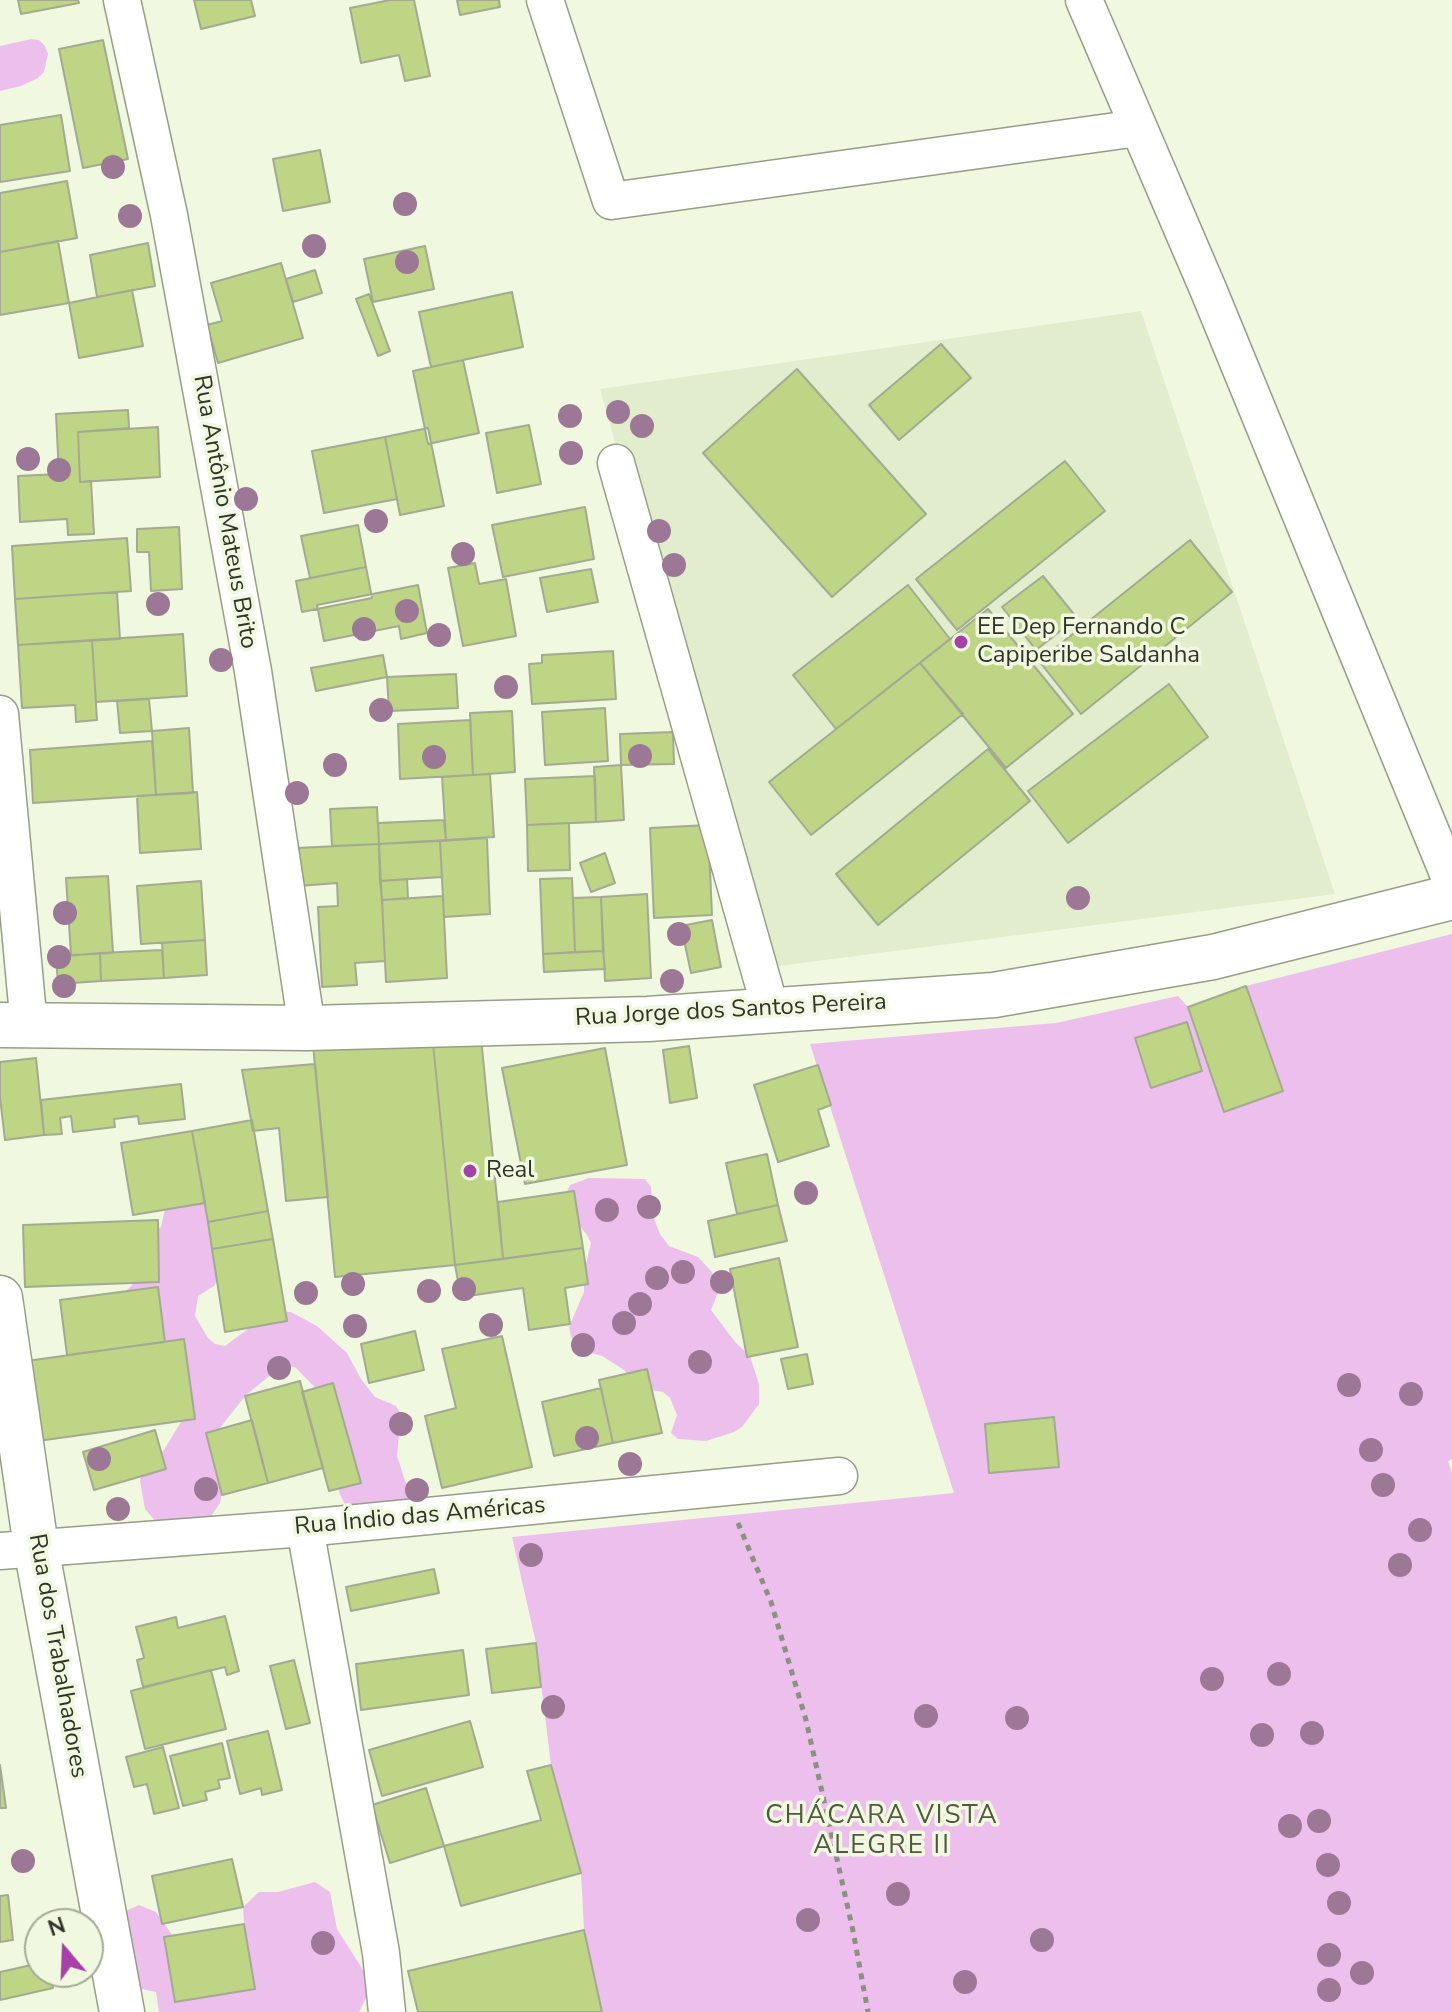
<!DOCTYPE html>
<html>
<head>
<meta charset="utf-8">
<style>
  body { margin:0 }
  #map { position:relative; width:1452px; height:2012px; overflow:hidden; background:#f0f9df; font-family:"Nunito Sans",sans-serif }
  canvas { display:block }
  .north { position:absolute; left:24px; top:1908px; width:80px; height:80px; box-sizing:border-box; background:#f0f9df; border:2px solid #a4aa97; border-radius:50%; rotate:341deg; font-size:22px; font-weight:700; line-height:32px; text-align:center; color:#31342b }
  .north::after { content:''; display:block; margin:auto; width:28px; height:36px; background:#a541a7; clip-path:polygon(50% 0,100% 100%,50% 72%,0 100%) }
</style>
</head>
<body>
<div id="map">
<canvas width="1452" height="2012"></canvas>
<div class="north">N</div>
</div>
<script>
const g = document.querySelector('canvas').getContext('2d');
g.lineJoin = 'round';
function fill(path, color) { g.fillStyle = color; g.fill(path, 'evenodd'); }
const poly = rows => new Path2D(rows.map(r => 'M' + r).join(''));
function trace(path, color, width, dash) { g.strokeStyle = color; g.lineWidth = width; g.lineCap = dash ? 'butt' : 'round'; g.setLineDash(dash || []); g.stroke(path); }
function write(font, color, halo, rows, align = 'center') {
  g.font = font + ' "Nunito Sans",sans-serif'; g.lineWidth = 7; g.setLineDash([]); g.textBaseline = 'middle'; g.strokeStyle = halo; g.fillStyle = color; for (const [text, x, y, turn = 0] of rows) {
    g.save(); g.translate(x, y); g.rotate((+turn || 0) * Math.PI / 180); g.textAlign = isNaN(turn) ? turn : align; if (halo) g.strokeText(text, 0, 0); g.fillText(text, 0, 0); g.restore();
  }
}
const built = poly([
  [1141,311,1335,894,763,968,600,389]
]);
const green = poly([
  [31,39,39,40,45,46,48,54,44,72,38,78,21,86,0,91,0,46],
  [1452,934,1452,1459,1448,1461,1452,1473,1452,2012,602,2012,584,1930,581,1873,551,1765,536,1643,512,1537,954,1493,810,1044,1056,1023,1178,996,1188,1007,1224,1111,1283,1091,1246,986],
  [589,1178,645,1179,651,1187,653,1216,660,1234,669,1246,698,1257,712,1272,718,1292,711,1310,735,1342,750,1356,759,1384,759,1404,742,1427,734,1432,706,1441,678,1439,671,1433,677,1415,670,1398,663,1392,644,1389,636,1385,624,1370,602,1356,584,1351,571,1337,569,1327,584,1292,584,1272,591,1243,587,1235,575,1221,566,1194,570,1185],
  [210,1189,219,1276,214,1286,198,1296,195,1316,208,1338,215,1344,225,1346,272,1311,291,1312,317,1326,347,1353,361,1379,375,1397,396,1406,401,1414,397,1456,409,1493,409,1503,347,1509,339,1492,343,1462,334,1407,296,1368,287,1365,279,1368,245,1396,220,1428,218,1447,225,1476,220,1503,209,1519,157,1523,145,1509,140,1481,142,1471,164,1450,184,1417,125,1292,132,1285,145,1238,161,1227,167,1201],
  [315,1882,330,1892,337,1929,367,1976,367,1996,359,2012,159,2012,156,1992,137,1988,121,1913,139,1905,156,1912,175,1939,238,1940,244,1924,243,1907,259,1892,278,1892]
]);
const building = poly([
  [18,0,78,0,79,3,21,14,18,0],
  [194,0,251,0,255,16,201,29,194,0],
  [390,0,414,0,430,76,405,81,399,55,361,63,350,8,390,0],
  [457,0,499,0,500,7,460,15,457,0],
  [103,40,128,159,83,168,59,49,103,40],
  [61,115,70,171,0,182,0,125,61,115],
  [320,150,330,202,283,211,273,159,320,150],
  [67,181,77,238,0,252,0,193,67,181],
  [58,241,69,303,0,315,0,252,58,241],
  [148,243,155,286,97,297,90,255,148,243],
  [425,246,434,289,373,302,364,259,425,246],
  [281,263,303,338,218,363,207,325,222,321,211,283,281,263],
  [315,270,322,293,293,302,286,279,315,270],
  [132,290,143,346,79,358,69,303,132,290],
  [512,292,523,347,431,367,419,312,512,292],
  [369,294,390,351,378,356,356,299,369,294],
  [941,344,971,378,899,440,869,405,941,344],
  [463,360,479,433,428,444,413,371,463,360],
  [797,369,926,514,832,597,703,453,797,369],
  [128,410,129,428,78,432,80,482,91,481,94,534,68,535,67,519,20,522,18,476,59,474,56,414,128,410],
  [529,425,541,484,497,493,486,433,529,425],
  [158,427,160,477,80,482,78,432,158,427],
  [428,428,444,506,400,515,385,437,428,428],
  [385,437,397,499,324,513,312,451,385,437],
  [1065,461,1105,511,957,630,916,579,1065,461],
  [585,507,594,559,503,577,492,525,585,507],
  [358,525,366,567,310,578,301,536,358,525],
  [179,527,182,589,151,591,149,552,137,552,137,529,179,527],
  [127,538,131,591,15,599,12,546,127,538],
  [1190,540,1232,592,1081,714,1039,661,1190,540],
  [475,563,479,584,506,579,516,636,463,646,448,568,475,563],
  [366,567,372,598,302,612,296,581,366,567],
  [591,569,598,602,547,612,540,578,591,569],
  [1043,576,1077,618,1036,650,1002,607,1043,576],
  [418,585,427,633,401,639,399,626,324,641,317,605,418,585],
  [908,585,950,639,836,729,793,675,908,585],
  [117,592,120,639,18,645,15,599,117,592],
  [988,609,1073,714,1006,768,920,663,988,609],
  [183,634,187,696,96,702,92,640,183,634],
  [92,640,97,720,76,722,75,705,22,708,18,645,92,640],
  [613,651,616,699,532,704,529,664,542,663,542,655,613,651],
  [383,655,387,677,316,691,311,668,383,655],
  [920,663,963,714,811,835,769,782,920,663],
  [456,674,458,708,389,711,387,677,456,674],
  [1169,684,1208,737,1068,843,1028,791,1169,684],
  [149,699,152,731,120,733,117,701,149,699],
  [605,708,608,761,545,765,542,712,605,708],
  [512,711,515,772,473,775,470,713,512,711],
  [470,720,473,775,400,779,398,724,470,720],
  [189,728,193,793,156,795,152,731,189,728],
  [673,732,674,764,621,765,620,734,673,732],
  [152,741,156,795,33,803,30,750,152,741],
  [988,749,1030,801,878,925,836,874,988,749],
  [621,765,624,820,596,822,594,767,621,765],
  [490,774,494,837,446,840,442,777,490,774],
  [595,776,596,822,527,825,525,779,595,776],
  [197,792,201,849,140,853,137,796,197,792],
  [377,807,379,844,332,846,330,809,377,807],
  [444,820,446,840,379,844,378,823,444,820],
  [569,823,570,870,528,871,527,825,569,823],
  [708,825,712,915,654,918,650,828,708,825],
  [487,838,490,914,444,917,440,841,487,838],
  [440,841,442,877,380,881,379,844,440,841],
  [379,844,385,961,355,963,357,985,322,987,318,907,338,906,337,883,299,886,297,848,379,844],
  [605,853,615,883,591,892,580,863,605,853],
  [108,876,113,953,71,955,66,878,108,876],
  [572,878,575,952,543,954,540,879,572,878],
  [407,879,408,898,382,900,380,881,407,879],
  [201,881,205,940,141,944,137,886,201,881],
  [647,894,651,978,605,981,601,897,647,894],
  [443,896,447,978,386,982,382,900,443,896],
  [601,897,603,951,575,952,573,898,601,897],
  [712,920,721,967,691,973,681,926,712,920],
  [205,940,207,975,164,978,162,943,205,940],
  [162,950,164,978,101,981,100,953,162,950],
  [603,951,605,969,544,972,543,954,603,951],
  [100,953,101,981,58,984,56,957,100,953],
  [1246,986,1283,1091,1224,1112,1188,1007,1246,986],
  [1187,1022,1202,1071,1151,1088,1135,1038,1187,1022],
  [480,1028,503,1259,455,1265,432,1033,480,1028],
  [432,1033,455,1265,335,1277,313,1045,432,1033],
  [689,1046,697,1098,670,1103,663,1050,689,1046],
  [605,1048,627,1165,525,1184,502,1068,605,1048],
  [36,1058,44,1135,5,1140,0,1097,0,1062,36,1058],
  [315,1064,328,1197,286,1201,279,1128,253,1131,242,1070,315,1064],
  [818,1065,831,1105,818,1110,829,1146,778,1162,754,1085,818,1065],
  [181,1084,185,1119,139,1124,138,1116,114,1119,115,1127,73,1132,71,1116,60,1118,62,1134,44,1135,41,1100,181,1084],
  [252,1120,268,1211,208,1222,192,1131,252,1120],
  [192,1131,205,1203,133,1215,121,1143,192,1131],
  [767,1154,778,1205,737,1214,726,1163,767,1154],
  [574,1191,583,1248,503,1259,498,1202,574,1191],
  [778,1205,787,1241,715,1257,708,1221,778,1205],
  [268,1211,273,1239,212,1249,208,1222,268,1211],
  [158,1220,159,1282,25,1287,23,1225,158,1220],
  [273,1239,287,1321,225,1332,212,1249,273,1239],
  [583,1248,588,1284,565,1288,570,1324,529,1330,523,1288,461,1297,455,1265,583,1248],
  [779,1258,798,1347,747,1357,730,1269,779,1258],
  [158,1287,165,1342,67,1355,60,1300,158,1287],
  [415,1331,424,1370,369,1383,361,1344,415,1331],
  [502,1336,532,1467,442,1488,425,1416,456,1408,442,1349,502,1336],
  [184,1339,195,1419,38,1441,27,1361,184,1339],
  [807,1354,813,1384,788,1389,781,1359,807,1354],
  [647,1369,662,1433,613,1443,599,1380,647,1369],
  [300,1381,323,1468,268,1483,245,1396,300,1381],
  [333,1383,361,1483,329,1491,302,1392,333,1383],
  [601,1388,613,1443,554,1456,542,1402,601,1388],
  [1054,1417,1059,1467,989,1473,985,1424,1054,1417],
  [252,1420,268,1483,222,1495,206,1433,252,1420],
  [155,1430,166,1469,94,1490,83,1452,155,1430],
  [434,1569,439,1593,351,1611,346,1587,434,1569],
  [225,1616,239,1671,227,1675,225,1667,143,1687,137,1660,144,1658,136,1627,176,1617,178,1628,225,1616],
  [536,1643,541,1687,492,1693,486,1649,536,1643],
  [463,1650,469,1695,361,1710,356,1664,463,1650],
  [294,1660,310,1723,286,1729,270,1666,294,1660],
  [211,1670,226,1729,145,1749,131,1691,211,1670],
  [470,1721,483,1767,382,1796,369,1750,470,1721],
  [268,1731,282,1790,262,1795,261,1788,240,1794,227,1741,268,1731],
  [222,1743,230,1778,218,1780,220,1788,205,1792,207,1800,183,1806,170,1756,222,1743],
  [163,1747,179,1808,154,1814,147,1784,134,1787,126,1757,163,1747],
  [0,1765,6,1808,0,1808,0,1765],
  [551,1765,581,1873,461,1906,444,1846,541,1820,527,1771,551,1765],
  [426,1788,444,1846,390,1863,372,1805,426,1788],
  [232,1859,243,1907,162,1924,152,1876,232,1859],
  [8,1895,13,1940,0,1942,0,1896,8,1895],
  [244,1924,255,1989,175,2002,164,1937,244,1924],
  [584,1930,602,2012,418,2012,408,1971,584,1930],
  [40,1963,40,1972,50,1972,53,1988,0,2000,0,1972,40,1963]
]);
const path = poly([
  [738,1523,771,1602,806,1720,853,1931,868,2012]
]);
const minor = poly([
  [122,0,169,215,253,671,307,1028],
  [545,0,611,201,1138,128],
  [1084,0,1208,289,1452,883],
  [616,463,771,1011],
  [0,714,29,1026],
  [305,1528,381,1953,387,2012],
  [0,1551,305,1528,839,1476]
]);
const tertiary = poly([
  [0,1025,307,1028,648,1019,994,995,1213,957,1452,897],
  [0,1298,36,1547,122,2012]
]);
const trees = [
  [113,167],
  [405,204],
  [130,216],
  [314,246],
  [407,262],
  [618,412],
  [570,416],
  [642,426],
  [571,453],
  [28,459],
  [59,470],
  [246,499],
  [376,521],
  [659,531],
  [463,554],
  [674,565],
  [158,604],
  [407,611],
  [364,629],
  [439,635],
  [221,660],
  [506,687],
  [381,710],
  [640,756],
  [434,757],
  [335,765],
  [297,793],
  [1078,898],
  [65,913],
  [679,934],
  [59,957],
  [672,981],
  [64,986],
  [806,1193],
  [649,1207],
  [607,1210],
  [683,1272],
  [657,1278],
  [722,1282],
  [353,1284],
  [464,1289],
  [429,1291],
  [306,1293],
  [640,1304],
  [624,1323],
  [491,1325],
  [355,1326],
  [583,1345],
  [700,1362],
  [279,1368],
  [1349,1385],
  [1411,1394],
  [401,1424],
  [587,1438],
  [1371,1450],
  [99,1459],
  [630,1464],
  [1383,1485],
  [206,1489],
  [417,1490],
  [118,1509],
  [1420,1530],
  [531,1555],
  [1400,1565],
  [1279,1674],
  [1212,1679],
  [553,1707],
  [926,1716],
  [1017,1718],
  [1312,1733],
  [1262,1735],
  [1319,1821],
  [1290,1826],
  [23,1861],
  [1328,1865],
  [898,1894],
  [1339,1903],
  [808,1920],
  [1042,1940],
  [323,1943],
  [1329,1955],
  [1362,1973],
  [965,1982],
  [1329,1990]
];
const markers = [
  [961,642,8,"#a541a7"],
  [470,1171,8,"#a541a7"]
];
const streetNames = [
  ["Rua Antônio Mateus Brito",224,512,80],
  ["Rua Jorge dos Santos Pereira",731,1011,-3],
  ["Rua Índio das Américas",420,1517,-5],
  ["Rua dos Trabalhadores",57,1656,80]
];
const poiNames = [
  ["EE Dep Fernando C",977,628],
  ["Capiperibe Saldanha",977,656],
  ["Real",486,1171]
];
const neighbourhoodNames = [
  ["CHÁCARA VISTA",882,1817],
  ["ALEGRE II",882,1847]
];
fill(built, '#e2edcd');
fill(green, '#edbfed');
fill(building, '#bed585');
trace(building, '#a2aa92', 2);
trace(minor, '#979e87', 39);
trace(tertiary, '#979e87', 47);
trace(path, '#8b9180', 5, [6, 6]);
trace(minor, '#fff', 36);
trace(tertiary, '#fff', 44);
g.fillStyle = '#9c7896';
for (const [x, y] of trees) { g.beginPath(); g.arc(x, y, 12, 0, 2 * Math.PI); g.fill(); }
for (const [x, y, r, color] of markers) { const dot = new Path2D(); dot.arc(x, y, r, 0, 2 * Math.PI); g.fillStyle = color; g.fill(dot); trace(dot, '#f0f9df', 3); }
write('24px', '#31342b', '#f0f9df', streetNames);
write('24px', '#31342b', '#f0f9df', poiNames, 'left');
g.letterSpacing = '2px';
write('26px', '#505742', '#f0f9df', neighbourhoodNames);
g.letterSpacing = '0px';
</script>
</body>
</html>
